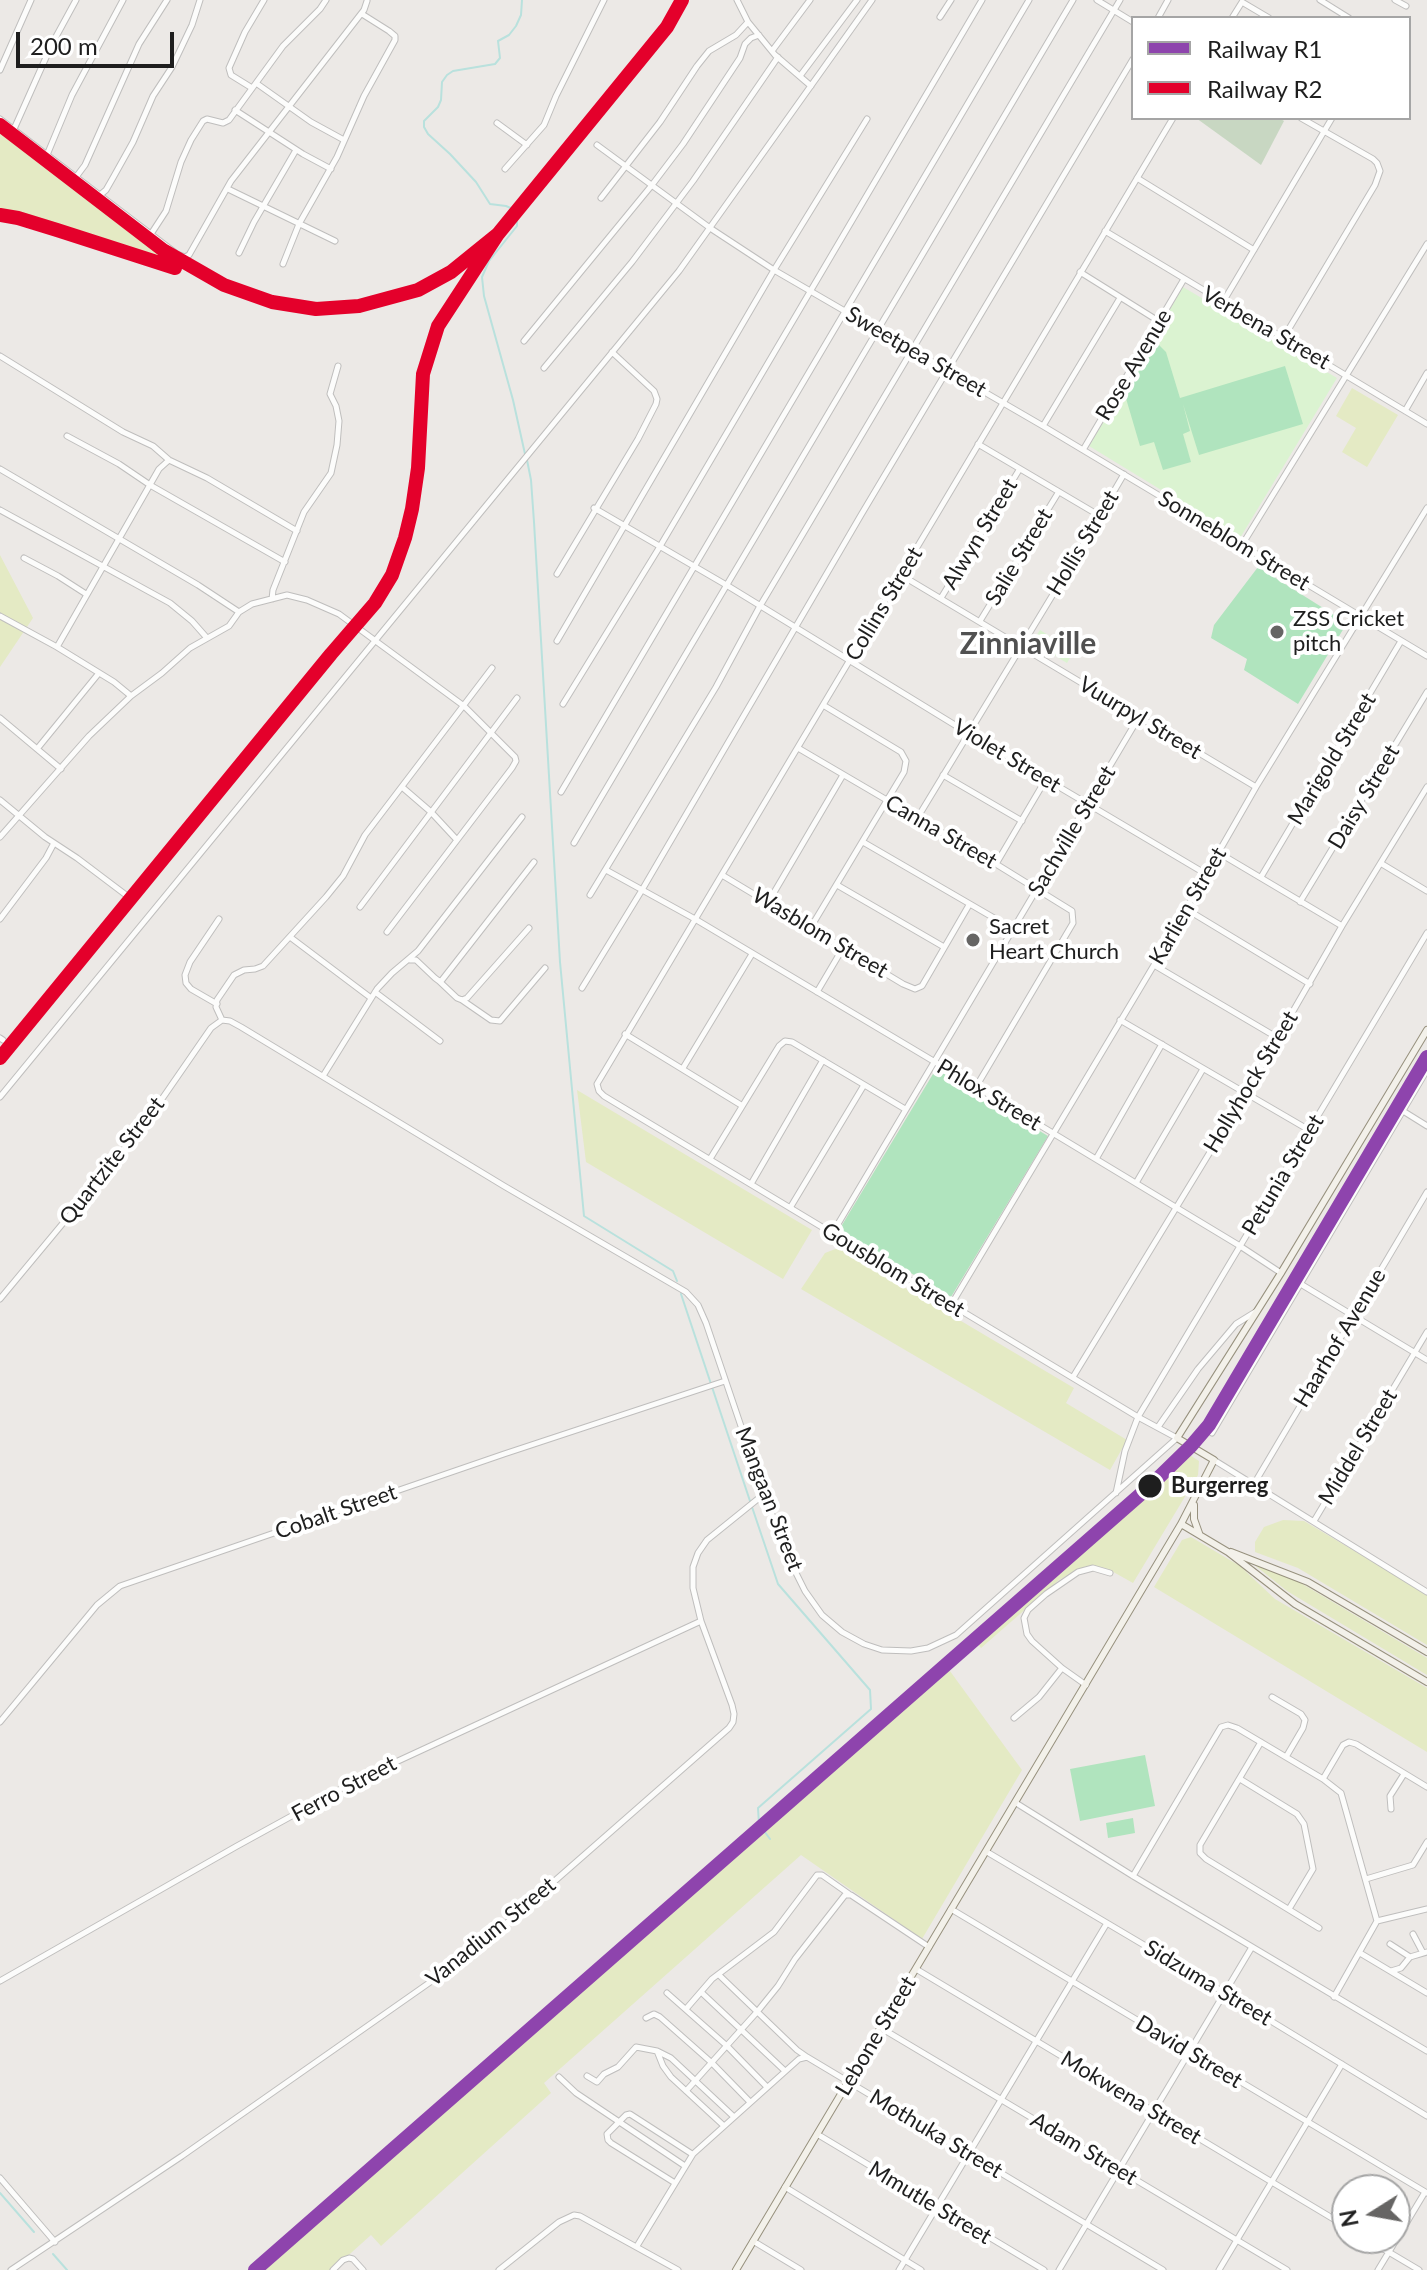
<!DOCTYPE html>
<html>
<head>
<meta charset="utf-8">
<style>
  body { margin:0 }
  #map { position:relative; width:1427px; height:2270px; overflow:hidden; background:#ece9e6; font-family:Lato,sans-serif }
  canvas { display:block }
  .legend { position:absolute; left:1131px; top:16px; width:280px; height:104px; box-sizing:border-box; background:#fff; border:2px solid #a5a5a5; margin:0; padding:10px 14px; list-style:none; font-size:24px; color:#1e1e1e }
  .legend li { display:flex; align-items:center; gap:16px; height:40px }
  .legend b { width:40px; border:2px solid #a5a5a5 }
  .north { position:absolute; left:1331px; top:2174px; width:80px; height:80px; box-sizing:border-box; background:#fff; border:2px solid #a5a5a5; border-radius:50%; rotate:259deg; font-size:22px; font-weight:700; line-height:32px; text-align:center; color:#1e1e1e }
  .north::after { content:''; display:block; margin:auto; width:28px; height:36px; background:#666564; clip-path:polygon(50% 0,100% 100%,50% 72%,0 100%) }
  .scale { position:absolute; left:16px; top:32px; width:158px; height:36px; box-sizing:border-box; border:4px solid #1e1e1e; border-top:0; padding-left:10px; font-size:24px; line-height:28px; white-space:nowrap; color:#1e1e1e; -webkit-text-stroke:6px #fff; paint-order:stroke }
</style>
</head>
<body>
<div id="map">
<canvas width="1427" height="2270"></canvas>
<ul class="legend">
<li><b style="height:10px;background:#8e44ad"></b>Railway R1</li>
<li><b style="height:10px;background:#e4002b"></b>Railway R2</li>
</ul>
<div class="north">N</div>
<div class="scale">200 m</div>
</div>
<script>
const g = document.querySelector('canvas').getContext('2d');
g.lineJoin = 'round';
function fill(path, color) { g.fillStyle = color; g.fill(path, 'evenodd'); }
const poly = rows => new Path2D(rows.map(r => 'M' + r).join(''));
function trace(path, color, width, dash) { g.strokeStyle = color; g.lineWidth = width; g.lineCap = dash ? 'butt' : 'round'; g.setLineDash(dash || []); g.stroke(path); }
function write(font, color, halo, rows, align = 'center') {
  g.font = font + ' Lato,sans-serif'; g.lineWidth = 8; g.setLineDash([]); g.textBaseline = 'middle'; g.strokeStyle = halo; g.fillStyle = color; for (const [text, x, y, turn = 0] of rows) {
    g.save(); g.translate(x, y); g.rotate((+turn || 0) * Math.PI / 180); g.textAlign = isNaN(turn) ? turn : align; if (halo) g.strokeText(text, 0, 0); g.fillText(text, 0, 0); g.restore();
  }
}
const grass = poly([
  [0,130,160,250,156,259,19,213,0,210],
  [1352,388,1398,415,1367,467,1342,452,1356,428,1336,416],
  [0,555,33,618,0,667],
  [577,1090,812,1230,783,1279,586,1162],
  [838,1248,1074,1388,1066,1403,1127,1440,1110,1470,801,1289,825,1253],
  [1188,1454,1199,1461,1198,1475,1133,1583,1108,1569,1096,1566,1084,1567,1059,1580,981,1648,976,1642],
  [1283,1520,1304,1521,1427,1594,1427,1645,1298,1568,1255,1552,1255,1542,1264,1527],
  [1191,1537,1240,1566,1275,1599,1427,1688,1427,1752,1154,1587,1182,1540],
  [1252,1563,1294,1579,1427,1658,1427,1675,1287,1591],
  [947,1667,1022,1770,922,1939,801,1855,544,2083,551,2093,381,2246,371,2235,332,2270,264,2270]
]);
const cemetery = poly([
  [1196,118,1279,118,1284,121,1261,165]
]);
const park = poly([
  [1183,287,1337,378,1240,538,1089,446],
  [1040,630,1074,651,1067,663,1032,642]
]);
const pitch = poly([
  [1156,342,1166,352,1180,398,1285,366,1303,424,1199,455,1183,404,1190,431,1183,434,1191,462,1163,470,1154,442,1140,446,1125,395],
  [1258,567,1347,623,1298,704,1244,670,1247,659,1211,638,1214,625],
  [936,1069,1048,1136,951,1297,839,1230],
  [1145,1755,1155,1806,1080,1821,1070,1769],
  [1133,1818,1135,1833,1108,1838,1106,1823]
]);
const stream = poly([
  [513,209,506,206,490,204,476,182,450,154,428,134,424,127,424,121,438,107,441,100,442,82,447,75,453,71,495,64,500,58,498,41,509,35,516,26,521,15,522,0],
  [517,219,517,226,489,261,482,277,484,296,513,400,525,454],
  [527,460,531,480,534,522,560,962,584,1216,673,1271,677,1281],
  [681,1294,750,1501],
  [752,1507,778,1584,870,1690,871,1709,758,1808,759,1824,770,1839],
  [0,2193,34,2232],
  [53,2254,67,2270]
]);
const street = poly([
  [737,0,748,22,775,55,811,86],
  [1097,0,1133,22],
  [1320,0,1349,18],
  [1395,0,1406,6],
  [1242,2,1269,18],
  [940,17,951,0],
  [1158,18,1168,0],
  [1232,18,1242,2],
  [772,51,810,0],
  [0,70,31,0],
  [800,76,857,0],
  [256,83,311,122,344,140],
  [252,88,231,75,229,68,245,32,264,0],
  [235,110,303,154,331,169],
  [0,119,177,254,185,257,189,255,231,181,364,10,367,1],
  [497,123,527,145],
  [14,129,52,44,76,0],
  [597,145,710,228,774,270,1043,426,1427,656],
  [47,155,72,95,123,0],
  [505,169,544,125,556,96,604,0],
  [76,177,85,165,139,44,167,0],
  [1137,178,1254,250],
  [228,189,335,241],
  [100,195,106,190,114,176,133,142,153,96,172,67,192,25,200,0],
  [601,198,660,122,697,66,709,51,736,35,748,22],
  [1105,231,1427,424],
  [151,234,166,211,181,162,191,140,203,121,207,119,223,123,229,120,283,46,320,9,326,0],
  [239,253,254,222,296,150],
  [283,264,299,224,337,157,364,96,395,40,395,36,389,31,362,14],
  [1080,272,1160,322],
  [1223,302,1332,118],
  [1284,337,1375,185,1380,171,1377,163,1373,159,1301,118],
  [524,341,652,185,683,144,740,58,745,44,751,38,759,35],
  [0,356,123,432,153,446,169,460,207,478,297,531],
  [544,368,632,262,693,181,778,57],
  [1405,411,1427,373],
  [1043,426,1120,298],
  [67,436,119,464,150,485,285,562],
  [978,444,1100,516],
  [1083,450,1184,279],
  [0,469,198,585,239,612],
  [594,508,728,586,968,733,1206,874],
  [0,510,170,603,192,621,207,638],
  [1242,545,1427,244],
  [24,558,58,576,86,594],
  [557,574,638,439,656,404,657,399,654,391,612,352],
  [901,575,1256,787],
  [941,598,1019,470],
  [272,599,273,590,304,512,331,473,337,445,339,421,336,406,330,394,338,366],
  [0,616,57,647,114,682,131,696],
  [980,621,1058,493],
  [557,641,774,270,867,119],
  [57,647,159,469,169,460],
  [563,704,659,548,982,0],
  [0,718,61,769],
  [798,748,996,864,1072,911,1073,923,976,1087],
  [37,749,99,673],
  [943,775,1022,821],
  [402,787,431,812,457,840],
  [561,792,1029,0],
  [0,800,45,837,77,858,126,895],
  [918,817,1072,563,1124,474],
  [0,837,89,736,131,696,162,673,190,648,229,626,239,612,252,604,287,595,307,600,339,614,464,706,515,757,516,761,512,768,387,932],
  [863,842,1013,929],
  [574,843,1073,0],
  [1219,853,1342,926],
  [996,864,1046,779],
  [1382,864,1427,891],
  [606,870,695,919,935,1062,1240,1246,1281,1273],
  [722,875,903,984,915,989,922,986,969,905],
  [1261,877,1401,641],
  [837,885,944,947],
  [590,895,716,687,760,606,1120,0],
  [769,901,843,775],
  [1300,902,1427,692],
  [360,907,517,698],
  [1186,909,1310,984],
  [0,919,46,858,54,843],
  [811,927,904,772,906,761,901,752,823,705],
  [290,937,371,998],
  [410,960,416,960,435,978,439,981,442,980,534,862],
  [1154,965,1278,1038],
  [439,981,457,998,462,1000,467,998,529,928],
  [582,988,642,890,861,515,1133,59],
  [375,992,440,1041],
  [817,992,843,948],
  [462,1000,491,1020,500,1021,545,968],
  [217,1004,191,989,186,983,185,975,190,962,219,919],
  [222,1020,230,1021,241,1027,504,1186,686,1292,698,1305,706,1323,764,1494,790,1561,805,1591,822,1615,842,1632,864,1644,882,1650,911,1651,928,1648,956,1635,1177,1438,1138,1417,604,1096,599,1091,597,1084,1173,118],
  [222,1020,216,1007,217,1000,234,975,244,970,255,969,263,966,326,897,343,876,365,835,492,668],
  [1120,1020,1309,1130],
  [625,1034,741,1105],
  [0,1038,3,1040],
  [683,1068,752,954],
  [323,1076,377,989,392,973,418,951,522,817],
  [0,1097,679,271,872,0],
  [1403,1111,1427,1126],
  [710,1159,779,1046,785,1041,792,1042,905,1109],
  [1096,1159,1162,1044],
  [1136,1183,1203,1069],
  [751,1184,823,1060],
  [790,1208,864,1085],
  [832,1234,1139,717],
  [1299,1283,1427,1360],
  [0,1299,113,1163,155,1109,211,1028,222,1020],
  [951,1305,1154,965,1256,787,1427,508],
  [1073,1377,1246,1093,1342,926,1427,787],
  [1158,1427,1198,1369,1236,1324,1257,1311],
  [1212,1433,1427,1070],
  [1214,1460,1427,1592],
  [1254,1484,1427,1192],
  [1116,1493,1125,1451,1138,1417,1427,933],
  [1314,1521,1427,1332],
  [1086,1685,1062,1668,1032,1641,1027,1634,1024,1618,1028,1610,1046,1594,1078,1572,1093,1568,1110,1573],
  [1272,1697,1301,1714,1305,1720,1303,1728,1286,1757],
  [1014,1718,1039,1697,1062,1668],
  [0,1722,97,1605,120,1586,504,1454,725,1381],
  [1261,1742,1200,1845,1200,1853,1206,1859,1319,1928],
  [1240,1779,1297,1814,1304,1824,1313,1869,1289,1909],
  [1323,1779,1343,1745,1349,1742,1356,1744,1427,1787],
  [1016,1803,1133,1876,1427,2051],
  [1391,1809,1390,1796,1404,1774],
  [987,1852,1225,1993,1427,2116],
  [1133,1876,1218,1732,1221,1727,1228,1725,1237,1728,1323,1779,1341,1793,1377,1921],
  [1366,1879,1413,1865,1427,1842],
  [951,1909,1427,2193],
  [1413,1934,1423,1953],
  [1390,1944,1410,1957],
  [1360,1953,1427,1993],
  [916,1969,1347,2227],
  [1391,1971,1401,1968,1410,1957,1427,1952],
  [719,1975,797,2050,807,2057],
  [0,1981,237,1846,359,1779,701,1621],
  [701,1992,785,2071],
  [667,1993,727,2046,767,2087],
  [1334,1997,1377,1921,1427,1909],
  [686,2009,712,1979,774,1932,817,1875,822,1875,849,1894],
  [646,2018,654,2014,660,2017,712,2063,750,2102],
  [881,2028,1287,2270],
  [657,2051,663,2066,671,2077,723,2125],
  [587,2076,597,2082,604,2074,618,2067,636,2047,657,2051,671,2058,733,2116],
  [559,2077,576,2093,685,2166],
  [686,2091,757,2012,778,1986,795,1959,845,1895,851,1895,929,1947],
  [817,2134,1044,2270],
  [0,2178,55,2242],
  [675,2183,611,2143,608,2140,607,2134,626,2115,630,2114,692,2154],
  [785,2187,921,2270],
  [1365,2238,1419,2270],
  [753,2241,801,2270],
  [637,2246,693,2154,799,2059,807,2057,1163,2270],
  [11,2270,182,2156,476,1950,729,1728,733,1722,734,1714,732,1705,701,1621,693,1588,693,1567,698,1553,707,1540,764,1494],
  [333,2270,343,2260,349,2258,353,2259,363,2270],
  [499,2270,559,2222,574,2215,580,2216,678,2270],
  [899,2270,1107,1923],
  [1059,2270,1252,1947],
  [1219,2270,1342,2064],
  [1378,2270,1425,2192]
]);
const secondary = poly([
  [1194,1505,1194,1519,1199,1533],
  [1181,1524,1228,1552,1295,1604,1427,1682],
  [1231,1552,1308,1582,1427,1652],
  [736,2270,1181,1524,1214,1460,1177,1438,1281,1273,1427,1030]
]);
const rail1 = poly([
  [255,2270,1150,1486,1191,1446,1209,1425,1427,1057]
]);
const rail2 = poly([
  [0,125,163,250,224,285,272,302,316,309,359,306,418,290,451,272,498,234,667,27,682,0],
  [0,215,18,218,57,230,175,268],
  [0,1058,331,654,375,603,392,575,405,538,412,509,418,468,423,374,438,326,498,234]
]);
const markers = [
  [1277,632,8,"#666564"],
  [973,940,8,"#666564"],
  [1150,1486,13,"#1e1e1e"]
];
const streetNames = [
  ["Verbena Street",1266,328,30],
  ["Sweetpea Street",916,352,30],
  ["Rose Avenue",1134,365,-59],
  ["Alwyn Street",980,534,-59],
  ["Sonneblom Street",1234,541,31],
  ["Hollis Street",1083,543,-59],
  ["Salie Street",1019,557,-59],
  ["Collins Street",884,604,-59],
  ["Vuurpyl Street",1140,718,31],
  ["Violet Street",1007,756,31],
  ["Marigold Street",1332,759,-59],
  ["Daisy Street",1364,797,-59],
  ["Sachville Street",1072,831,-59],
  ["Canna Street",941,832,30],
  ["Karlien Street",1188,906,-60],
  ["Wasblom Street",820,933,31],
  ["Hollyhock Street",1251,1082,-59],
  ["Phlox Street",989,1095,31],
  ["Quartzite Street",112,1161,-52],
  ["Petunia Street",1283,1175,-59],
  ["Gousblom Street",893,1270,31],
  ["Haarhof Avenue",1340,1338,-59],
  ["Middel Street",1358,1447,-59],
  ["Mangaan Street",769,1499,69],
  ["Cobalt Street",336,1512,-19],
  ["Ferro Street",344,1789,-28],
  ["Vanadium Street",491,1932,-39],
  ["Sidzuma Street",1208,1983,31],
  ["Lebone Street",876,2036,-59],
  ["David Street",1189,2052,31],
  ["Mokwena Street",1131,2098,31],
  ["Mothuka Street",936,2134,31],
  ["Adam Street",1084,2149,31],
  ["Mmutle Street",930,2203,31]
];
const poiNames = [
  ["ZSS Cricket",1293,619],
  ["pitch",1293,644],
  ["Sacret",989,927],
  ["Heart Church",989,952]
];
const stopNames = [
  ["Burgerreg",1171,1486]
];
const districtNames = [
  ["Zinniaville",1028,644]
];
fill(grass, '#e4eac4');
fill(cemetery, '#c8d7c2');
fill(park, '#dbf3d1');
fill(pitch, '#b0e4be');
trace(stream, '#b9e1dd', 2);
trace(street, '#bfbebd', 7);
trace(secondary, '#97917e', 8);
trace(street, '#fcfcfb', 5);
trace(secondary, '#f3f1ea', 6);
trace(rail1, '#8e44ad', 14);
trace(rail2, '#e4002b', 14);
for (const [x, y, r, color] of markers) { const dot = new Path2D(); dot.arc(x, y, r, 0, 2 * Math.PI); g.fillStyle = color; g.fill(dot); trace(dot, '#fff', 3); }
write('22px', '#1e1e1e', '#fff', streetNames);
write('22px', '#1e1e1e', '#fff', poiNames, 'left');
write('bold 22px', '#1e1e1e', '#fff', stopNames, 'left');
write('bold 30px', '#515151', '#fff', districtNames);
</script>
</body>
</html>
